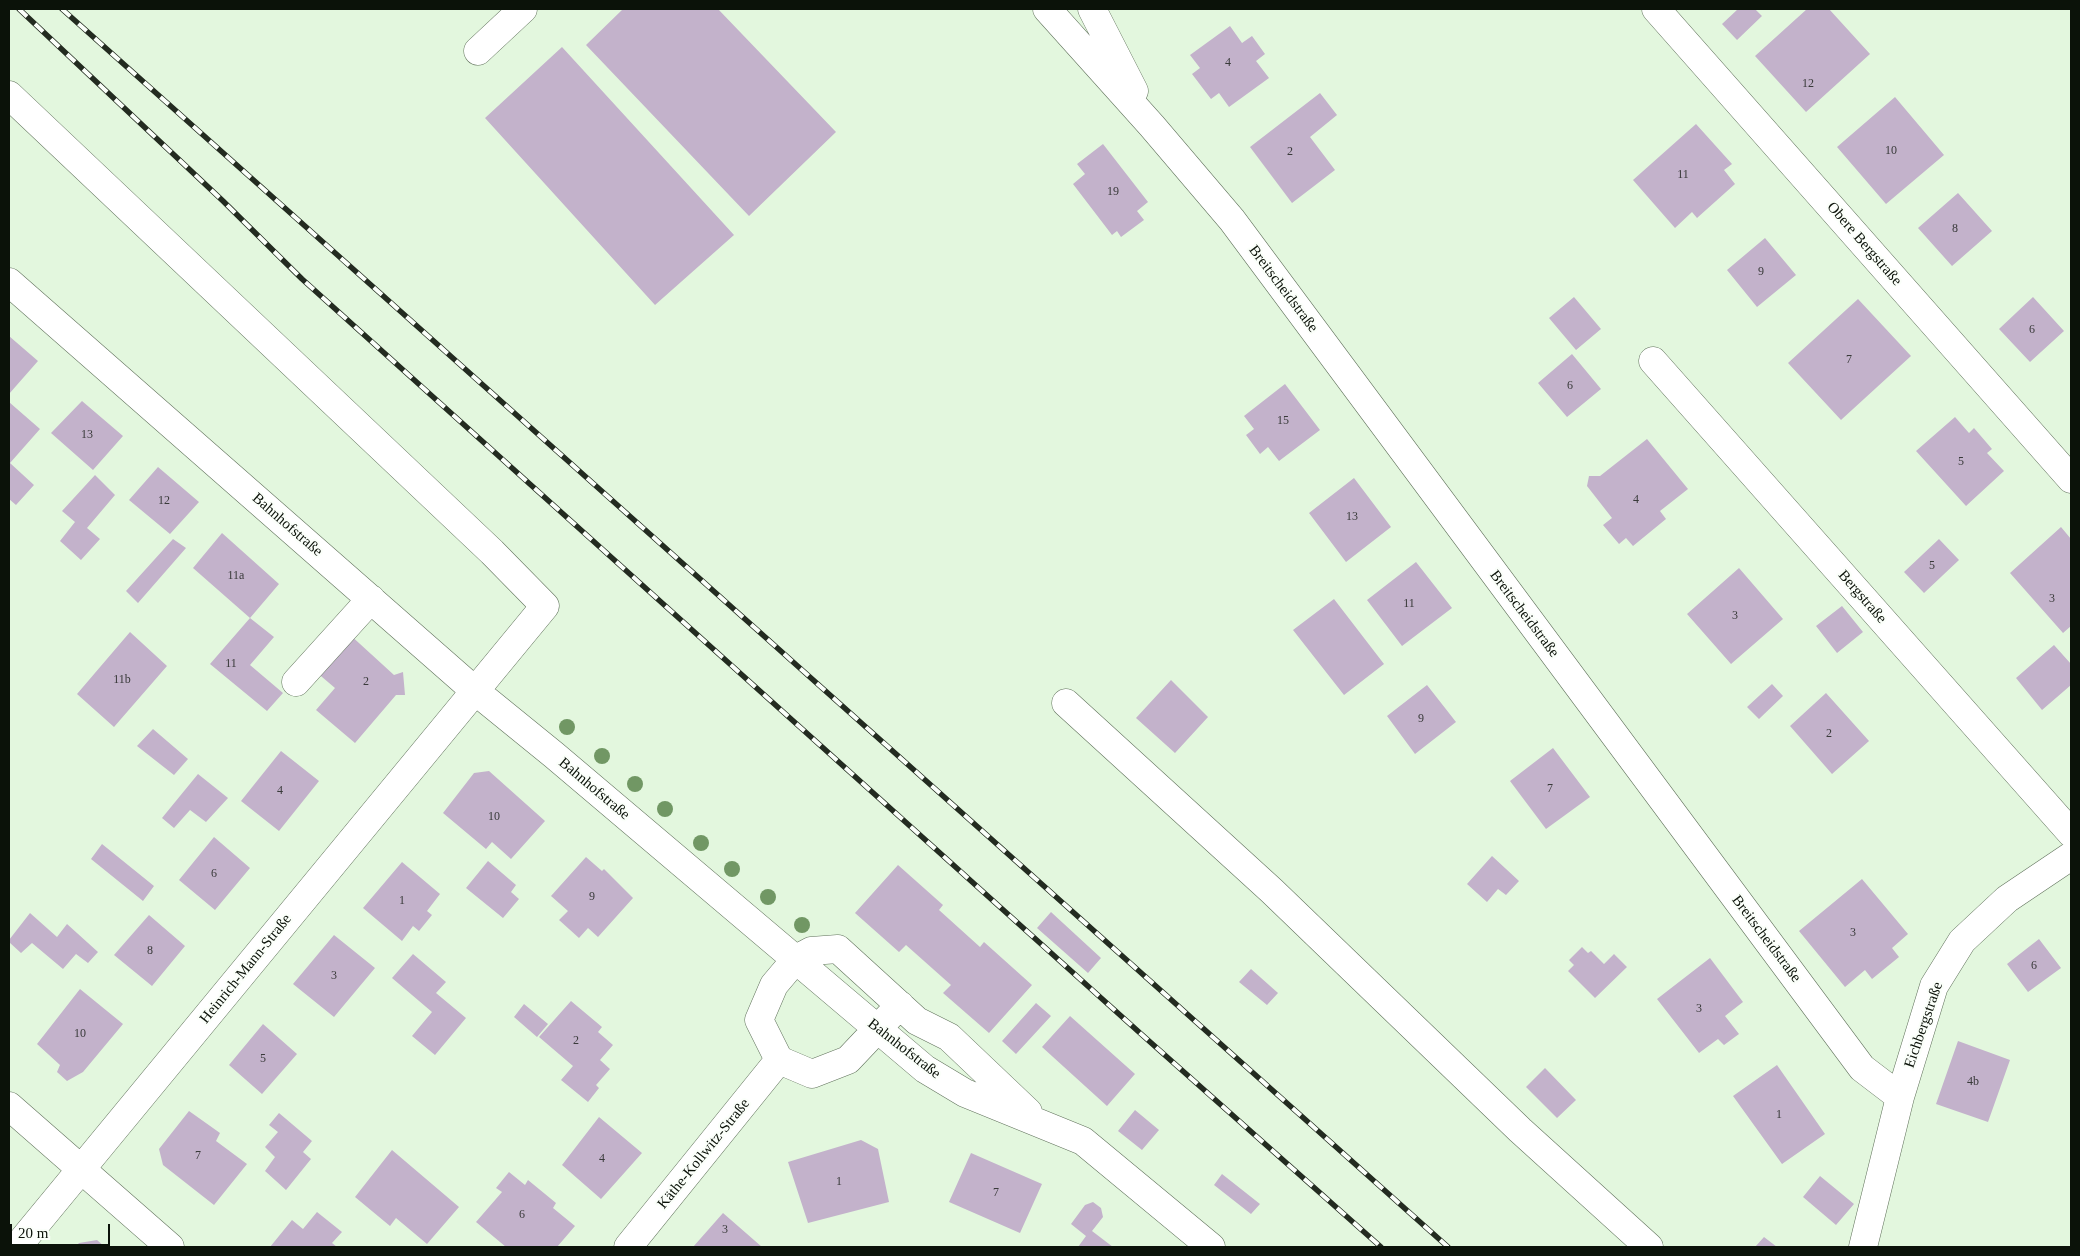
<!DOCTYPE html>
<html>
<head>
<meta charset="utf-8">
<style>
  body { margin:0 }
  #map { position:relative; width:2080px; height:1256px; overflow:hidden; background:#e3f7de; font-family:"Times New Roman",serif }
  canvas { display:block }
  .frame { position:absolute; inset:0; border:10px solid #0b1209; pointer-events:none }
  .scale { position:absolute; left:10px; top:1224px; width:100px; height:22px; box-sizing:border-box; border:2px solid #0b1209; border-top:0; padding-left:6px; font-size:15px; line-height:18px; white-space:nowrap; color:#0b1209; -webkit-text-stroke:4px #fbfffa; paint-order:stroke }
</style>
</head>
<body>
<div id="map">
<canvas width="2080" height="1256"></canvas>
<div class="frame"></div>
<div class="scale">20 m</div>
</div>
<script>
const g = document.querySelector('canvas').getContext('2d');
g.lineJoin = 'round';
function fill(path, color) { g.fillStyle = color; g.fill(path, 'evenodd'); }
const poly = rows => new Path2D(rows.map(r => 'M' + r).join(''));
function trace(path, color, width, dash) { g.strokeStyle = color; g.lineWidth = width; g.lineCap = dash ? 'butt' : 'round'; g.setLineDash(dash || []); g.stroke(path); }
function write(font, color, halo, rows, align = 'center') {
  g.font = font + ' "Times New Roman",serif'; g.lineWidth = 4.5; g.setLineDash([]); g.textBaseline = 'middle'; g.strokeStyle = halo; g.fillStyle = color; for (const [text, x, y, turn = 0] of rows) {
    g.save(); g.translate(x, y); g.rotate((+turn || 0) * Math.PI / 180); g.textAlign = isNaN(turn) ? turn : align; if (halo) g.strokeText(text, 0, 0); g.fillText(text, 0, 0); g.restore();
  }
}
const building = poly([
  [623,9,718,9,836,132,749,216,586,45],
  [1738,9,1755,9,1762,16,1737,40,1722,24],
  [1807,9,1829,9,1870,54,1806,112,1755,56],
  [1230,26,1242,43,1252,36,1265,54,1256,61,1269,78,1229,107,1219,93,1211,99,1192,74,1200,68,1190,55],
  [562,47,734,235,655,305,485,118],
  [1320,93,1337,115,1310,137,1335,170,1292,203,1250,147],
  [1895,97,1944,155,1886,204,1837,147],
  [1696,124,1732,164,1724,170,1735,184,1697,218,1692,212,1675,228,1633,180],
  [1103,144,1148,202,1137,211,1144,220,1121,237,1117,231,1112,235,1073,184,1085,174,1077,164],
  [1958,193,1992,231,1952,266,1918,228],
  [1765,238,1796,275,1757,307,1727,270],
  [1574,297,1601,329,1576,350,1549,318],
  [2033,297,2064,331,2030,362,1999,329],
  [1858,299,1911,356,1841,420,1788,363],
  [9,336,38,361,9,394],
  [1572,354,1601,389,1567,417,1538,383],
  [1285,384,1320,430,1279,461,1268,447,1260,454,1246,435,1254,429,1244,416],
  [82,401,123,436,93,470,51,433],
  [9,402,40,429,10,463,34,485,16,505,9,499],
  [1955,417,1969,433,1974,428,1992,449,1987,453,2004,471,1966,506,1916,451],
  [1647,439,1688,489,1660,511,1666,519,1633,546,1626,538,1619,544,1603,525,1612,518,1587,486,1589,476,1600,476],
  [158,467,199,502,170,534,129,500],
  [95,475,115,495,87,528,100,539,81,560,60,541,75,522,62,511],
  [1354,478,1391,527,1346,562,1309,513],
  [2061,527,2071,539,2071,626,2063,633,2010,573],
  [222,533,279,584,250,618,193,568],
  [173,539,186,548,138,603,126,591],
  [1939,539,1959,560,1924,593,1904,572],
  [1416,562,1452,608,1402,646,1367,600],
  [1739,568,1783,619,1731,664,1687,614],
  [1334,599,1384,664,1344,695,1293,630],
  [1842,606,1863,632,1837,653,1816,626],
  [250,618,274,637,250,665,283,693,267,711,210,664],
  [130,632,167,666,114,727,77,694],
  [348,633,394,675,403,672,405,695,396,695,355,743,316,710,335,688,315,671],
  [2054,645,2071,664,2071,685,2042,710,2016,678],
  [1171,680,1208,717,1175,753,1136,718],
  [1772,684,1783,696,1759,719,1747,707],
  [1427,685,1456,722,1415,754,1387,716],
  [1826,693,1869,741,1832,774,1790,726],
  [153,729,188,759,174,775,137,746],
  [1553,748,1590,797,1546,829,1510,781],
  [281,751,319,781,279,831,241,801],
  [489,771,545,821,511,859,492,842,486,849,443,813,474,773],
  [198,774,228,798,206,822,190,810,174,828,162,818],
  [214,837,250,868,215,910,179,880],
  [102,844,154,886,143,901,91,859],
  [1492,856,1519,881,1506,895,1498,889,1487,902,1467,884],
  [586,857,602,871,604,869,633,898,598,937,588,928,579,938,559,920,568,911,551,896],
  [488,861,516,885,511,892,519,899,503,918,466,888],
  [402,862,440,894,427,911,432,915,419,931,413,926,402,941,363,908],
  [898,865,943,905,939,910,980,947,984,942,1032,985,989,1033,943,993,951,985,906,945,899,952,855,913],
  [1862,879,1908,934,1892,948,1899,957,1872,979,1865,970,1845,987,1799,931],
  [1051,912,1101,958,1088,973,1037,928],
  [30,913,57,937,67,924,98,952,88,963,76,954,63,969,32,943,21,953,9,942,9,940],
  [149,915,185,946,152,986,114,955],
  [334,935,375,968,334,1017,293,984],
  [2039,939,2061,968,2028,992,2007,964],
  [1582,947,1588,953,1591,951,1604,964,1614,954,1627,967,1595,998,1568,971,1574,965,1569,960],
  [413,954,446,982,436,993,466,1018,435,1055,412,1036,432,1012,392,978],
  [1710,958,1743,1002,1725,1016,1739,1034,1724,1045,1718,1039,1699,1053,1657,999],
  [1251,969,1278,993,1267,1005,1239,982],
  [80,989,123,1024,83,1072,67,1081,57,1072,60,1065,37,1044],
  [571,1001,602,1027,598,1032,613,1045,600,1060,610,1069,596,1085,599,1088,588,1102,561,1080,573,1066,539,1037],
  [1036,1003,1051,1016,1016,1054,1002,1041],
  [524,1004,548,1024,537,1037,514,1017],
  [1070,1016,1135,1074,1107,1106,1042,1047],
  [263,1024,297,1054,262,1094,229,1065],
  [1958,1041,2010,1060,1988,1122,1936,1104],
  [1777,1065,1825,1134,1782,1164,1733,1096],
  [1545,1068,1576,1100,1557,1118,1526,1087],
  [1135,1110,1159,1130,1142,1150,1118,1131],
  [189,1111,220,1133,216,1141,247,1164,214,1205,163,1165,159,1149],
  [279,1113,312,1141,303,1152,311,1159,286,1190,265,1171,275,1157,265,1147,278,1132,269,1125],
  [599,1117,642,1153,601,1199,562,1165],
  [861,1140,878,1149,889,1202,808,1223,788,1162],
  [392,1150,459,1207,427,1244,396,1218,390,1226,355,1197],
  [971,1153,1042,1184,1020,1233,949,1202],
  [509,1172,525,1185,528,1180,556,1203,553,1208,575,1226,557,1247,506,1247,476,1222,502,1192,496,1188],
  [1222,1174,1260,1204,1251,1214,1214,1185],
  [1820,1176,1854,1204,1836,1225,1803,1197],
  [1093,1202,1101,1208,1103,1217,1092,1231,1113,1247,1078,1247,1086,1236,1071,1224,1085,1205],
  [317,1212,342,1232,332,1243,337,1247,270,1247,292,1220,303,1229],
  [723,1213,762,1247,693,1247],
  [1764,1237,1777,1247,1755,1247],
  [97,1240,105,1247,75,1247,79,1243]
]);
const minor = poly([
  [1047,9,1152,126,1232,220,1862,1068,1900,1097],
  [1092,9,1134,91],
  [1656,9,2071,479],
  [478,51,523,9],
  [9,95,492,552,545,606,17,1247],
  [9,282,474,690,554,755,925,1069,965,1093,1083,1141,1211,1247],
  [1653,361,2071,833],
  [296,682,371,599],
  [1066,703,1272,891,1520,1130,1649,1247],
  [900,1005,848,1060,812,1074,779,1060,759,1020,774,985,796,959,811,951,838,949,917,1021,949,1037,1028,1112],
  [9,1106,170,1247],
  [628,1247,779,1060],
  [1863,1247,1900,1097,1934,986,1962,941,2007,899,2071,856]
]);
const rail = poly([
  [19,9,223,201,302,279,1140,1033,1381,1247],
  [62,9,1448,1247]
]);
const trees = [
  [567,727],
  [602,756],
  [635,784],
  [665,809],
  [701,843],
  [732,869],
  [768,897],
  [802,925]
];
const numberNames = [
  ["4",1228,63],
  ["12",1808,84],
  ["10",1891,151],
  ["2",1290,152],
  ["11",1683,175],
  ["19",1113,192],
  ["8",1955,229],
  ["9",1761,272],
  ["6",2032,330],
  ["7",1849,360],
  ["6",1570,386],
  ["15",1283,421],
  ["13",87,435],
  ["5",1961,462],
  ["4",1636,500],
  ["12",164,501],
  ["13",1352,517],
  ["5",1932,566],
  ["11a",236,576],
  ["3",2052,599],
  ["11",1409,604],
  ["3",1735,616],
  ["11",231,664],
  ["11b",122,680],
  ["2",366,682],
  ["9",1421,719],
  ["2",1829,734],
  ["7",1550,789],
  ["4",280,791],
  ["10",494,817],
  ["6",214,874],
  ["9",592,897],
  ["1",402,901],
  ["3",1853,933],
  ["8",150,951],
  ["6",2034,966],
  ["3",334,976],
  ["3",1699,1009],
  ["10",80,1034],
  ["2",576,1041],
  ["5",263,1059],
  ["4b",1973,1082],
  ["1",1779,1115],
  ["7",198,1156],
  ["4",602,1159],
  ["1",839,1182],
  ["7",996,1193],
  ["6",522,1215],
  ["3",725,1230]
];
const streetNames = [
  ["Obere Bergstraße",1864,244,49],
  ["Breitscheidstraße",1283,289,53],
  ["Bahnhofstraße",287,525,41],
  ["Bergstraße",1862,597,49],
  ["Breitscheidstraße",1524,614,53],
  ["Bahnhofstraße",594,789,40],
  ["Breitscheidstraße",1766,939,53],
  ["Heinrich-Mann-Straße",246,969,-51],
  ["Eichbergstraße",1924,1025,-71],
  ["Bahnhofstraße",904,1049,38],
  ["Käthe-Kollwitz-Straße",704,1154,-51]
];
fill(building, '#c3b2cb');
trace(minor, '#61725c', 29);
trace(minor, '#fff', 28);
trace(rail, '#232b20', 5.5);
trace(rail, '#fbfffa', 4, [11]);
g.fillStyle = '#719764';
for (const [x, y] of trees) { g.beginPath(); g.arc(x, y, 8, 0, 2 * Math.PI); g.fill(); }
write('12px', '#393a3a', null, numberNames);
write('15px', '#0b1209', '#fbfffa', streetNames);
</script>
</body>
</html>
